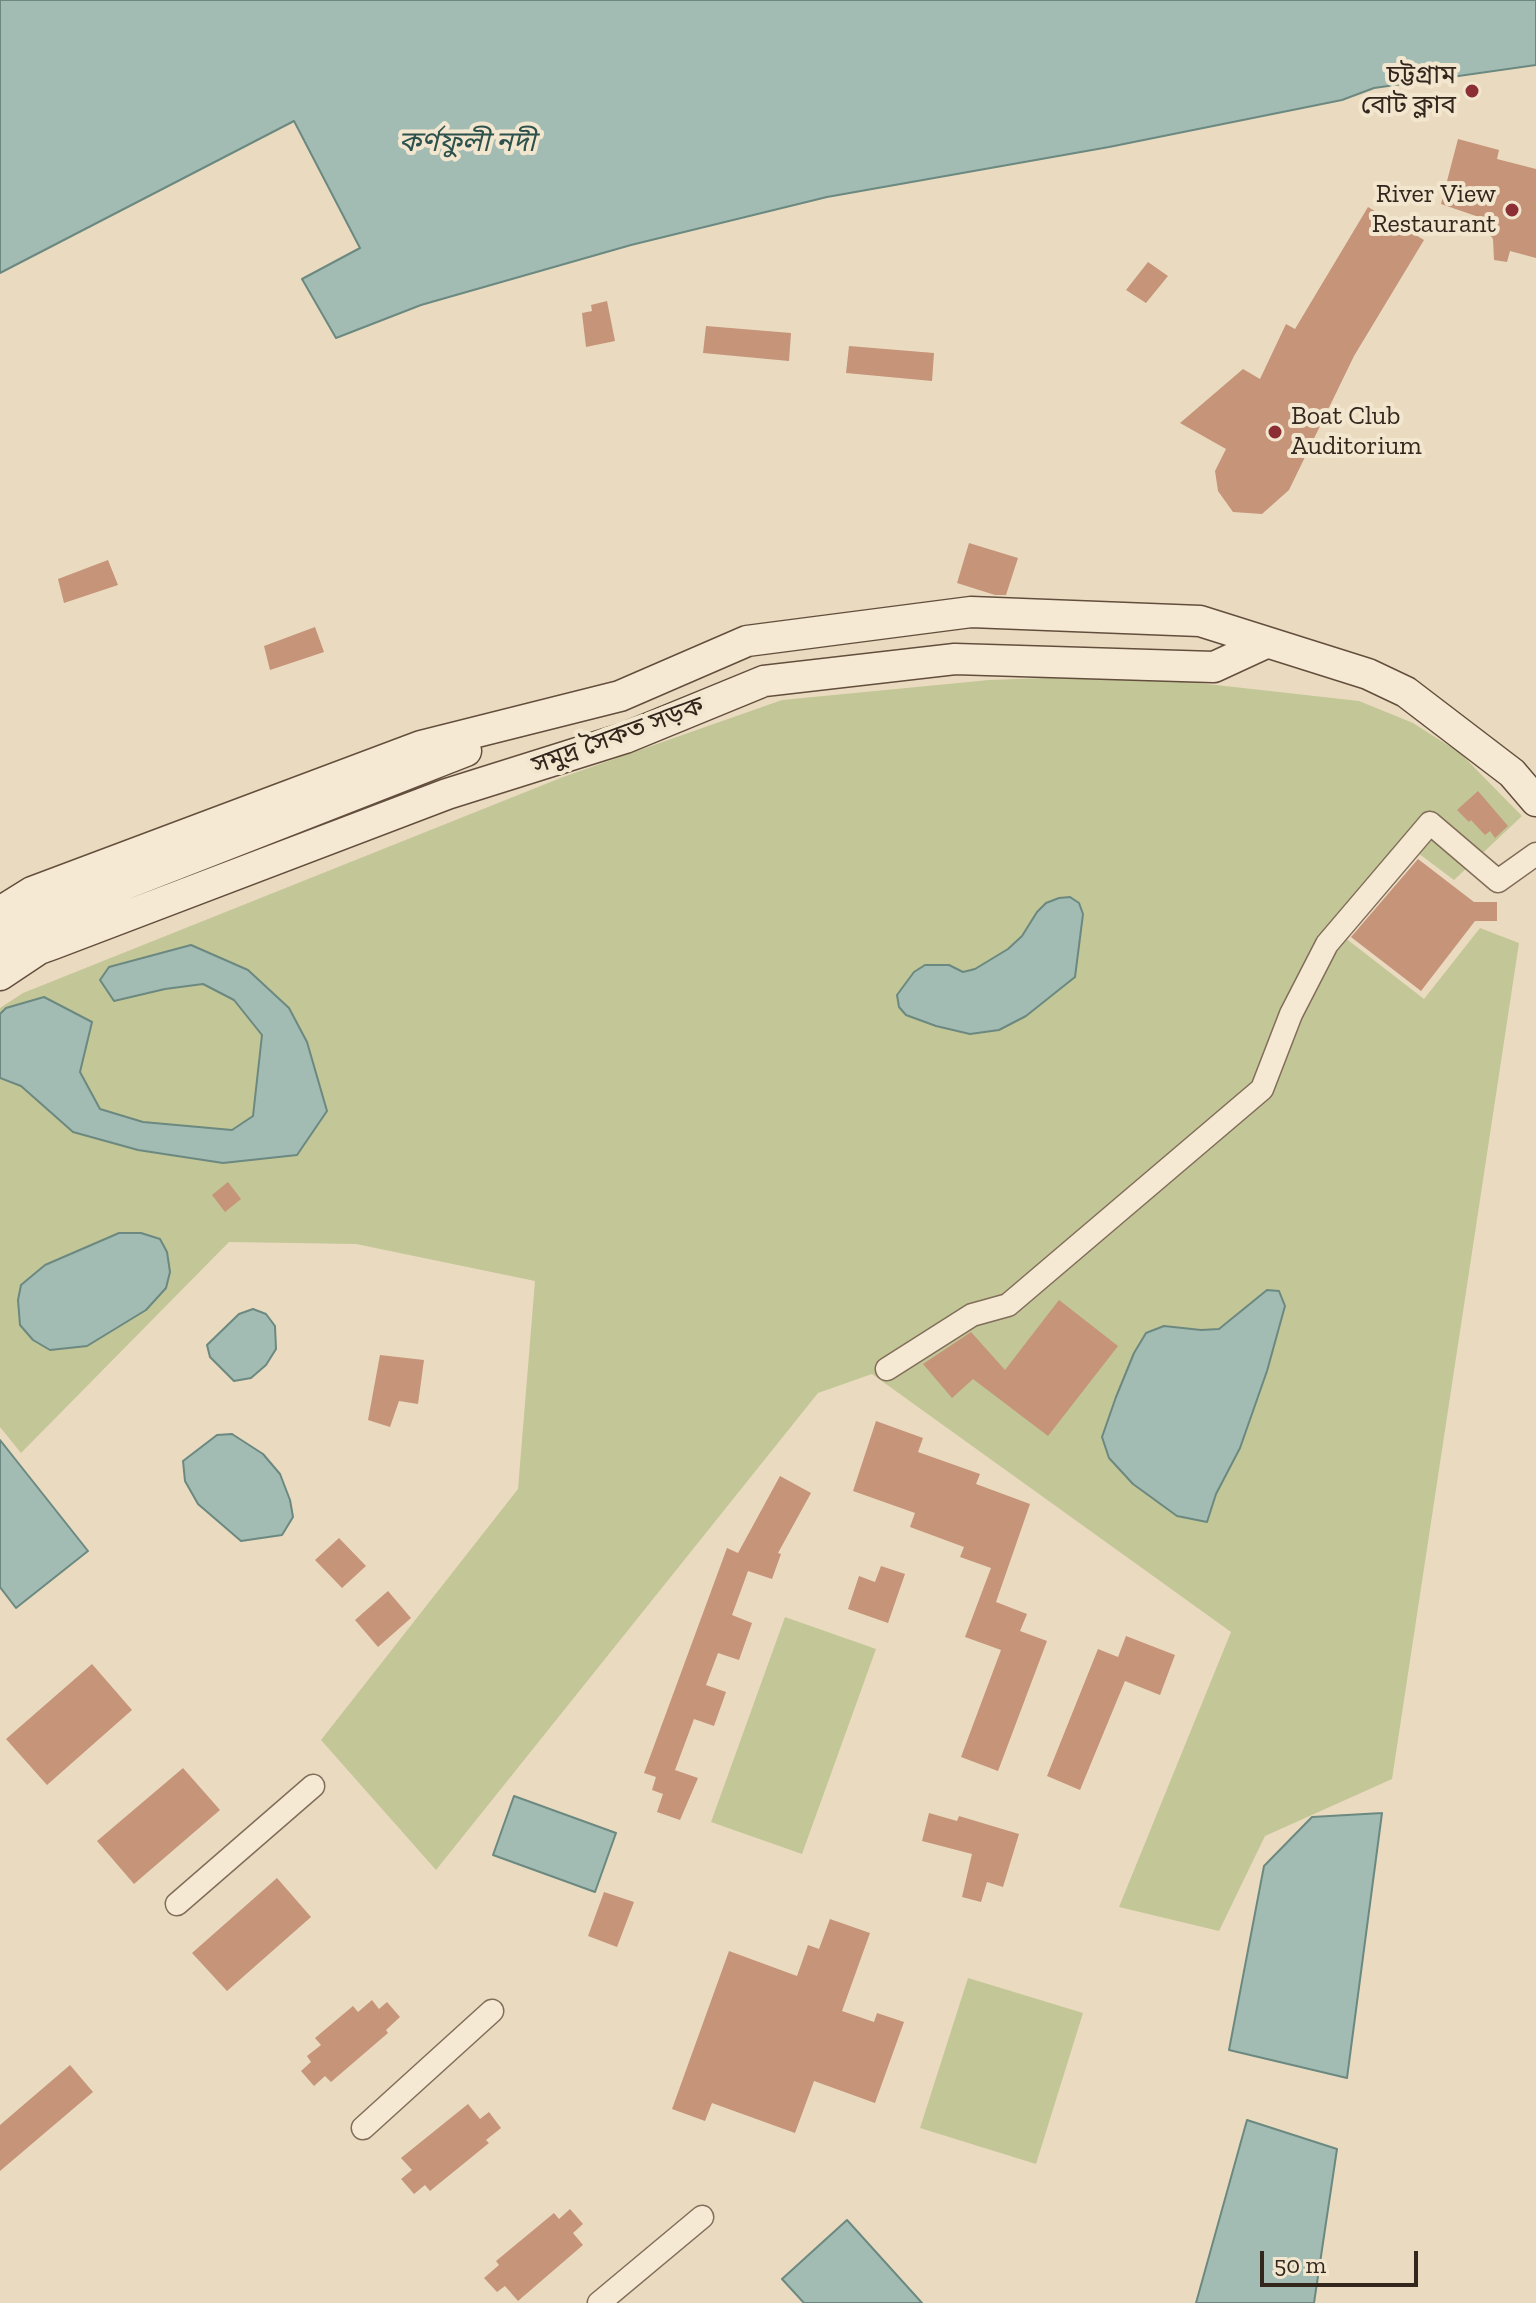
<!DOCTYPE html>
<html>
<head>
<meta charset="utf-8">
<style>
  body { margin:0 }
  #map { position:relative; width:1536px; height:2303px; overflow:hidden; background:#eadbc0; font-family:"Zilla Slab",serif }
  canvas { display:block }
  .scale { position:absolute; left:1260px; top:2251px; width:158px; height:36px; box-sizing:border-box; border:4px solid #32261d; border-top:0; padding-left:10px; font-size:24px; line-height:28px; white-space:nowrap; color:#32261d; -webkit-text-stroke:6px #f2e6cf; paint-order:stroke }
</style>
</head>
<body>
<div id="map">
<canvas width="1536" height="2303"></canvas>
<div class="scale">50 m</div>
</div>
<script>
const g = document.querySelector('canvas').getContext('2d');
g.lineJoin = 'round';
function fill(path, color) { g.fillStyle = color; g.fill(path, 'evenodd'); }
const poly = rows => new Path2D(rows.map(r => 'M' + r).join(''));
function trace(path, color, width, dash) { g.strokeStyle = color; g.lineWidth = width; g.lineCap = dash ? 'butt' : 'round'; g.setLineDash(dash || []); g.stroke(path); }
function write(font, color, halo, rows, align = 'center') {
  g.font = font + ' "Zilla Slab","Noto Sans Bengali",serif'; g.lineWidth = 8; g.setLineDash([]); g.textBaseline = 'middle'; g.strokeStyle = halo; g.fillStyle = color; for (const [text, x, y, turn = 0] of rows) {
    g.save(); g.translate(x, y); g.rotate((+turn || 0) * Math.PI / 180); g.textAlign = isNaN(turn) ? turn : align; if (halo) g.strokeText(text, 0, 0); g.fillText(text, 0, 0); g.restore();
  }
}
const green = poly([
  [1127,675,1359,701,1413,723,1460,753,1522,816,1454,880,1414,850,1344,937,1424,999,1480,928,1519,943,1392,1779,1265,1836,1219,1931,1119,1907,1231,1632,872,1374,818,1393,436,1870,321,1740,518,1489,535,1281,356,1244,229,1242,21,1453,0,1427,0,1008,23,993,563,777,782,700,989,680],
  [785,1617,876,1649,802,1854,711,1822],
  [968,1978,1083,2013,1036,2164,920,2128]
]);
const water = poly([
  [0,0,1536,0,1536,65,1374,88,1342,100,1109,147,827,197,631,245,421,305,336,338,302,279,360,248,294,121,0,273,0,0],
  [1070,897,1079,903,1083,914,1075,977,1026,1016,999,1030,970,1034,936,1026,906,1015,899,1007,897,995,914,972,925,965,949,965,963,972,975,969,1008,949,1022,936,1037,912,1046,903,1059,898,1070,897],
  [191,945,248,970,289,1008,307,1042,327,1111,297,1155,223,1163,138,1150,73,1132,21,1086,0,1078,0,1014,6,1008,44,997,92,1022,80,1072,100,1109,143,1122,232,1130,253,1116,262,1035,234,1000,203,984,165,989,114,1001,100,980,109,967,191,945],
  [119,1233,141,1233,160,1239,167,1252,170,1272,166,1288,146,1310,87,1346,50,1350,33,1340,20,1325,18,1300,21,1285,45,1265,119,1233],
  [1267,1290,1279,1291,1285,1306,1267,1371,1240,1448,1216,1494,1207,1522,1177,1516,1133,1484,1109,1458,1102,1437,1116,1397,1134,1353,1146,1333,1164,1326,1201,1330,1219,1329,1267,1290],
  [253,1309,266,1314,275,1326,276,1349,266,1365,251,1378,234,1381,210,1357,207,1345,239,1314,253,1309],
  [232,1434,263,1454,280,1474,290,1500,293,1517,282,1535,241,1541,198,1504,185,1481,183,1461,217,1435,232,1434],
  [0,1440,88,1551,16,1608,0,1587,0,1440],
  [514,1796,616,1833,595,1892,493,1855,514,1796],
  [1382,1813,1347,2078,1229,2050,1264,1866,1312,1817,1382,1813],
  [1247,2120,1337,2149,1314,2303,1196,2303,1247,2120],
  [847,2220,922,2303,804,2303,782,2279,847,2220]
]);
const building = poly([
  [1458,139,1499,150,1497,159,1536,169,1536,258,1510,251,1507,262,1494,260,1493,239,1476,216,1441,204],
  [1368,207,1424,240,1354,356,1289,490,1262,514,1233,512,1218,491,1215,471,1226,449,1180,423,1243,369,1260,379,1286,324,1295,329],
  [1148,262,1168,276,1146,303,1126,290],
  [607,301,615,341,586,347,582,313,592,311,591,305],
  [706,326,791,333,789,361,703,353],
  [849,346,934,353,932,381,846,373],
  [969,543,1018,558,1006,595,995,595,957,583],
  [108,560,118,585,64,603,58,579],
  [315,627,324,652,270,670,264,646],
  [1478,791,1508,826,1495,838,1490,831,1485,835,1471,820,1469,822,1457,810],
  [1418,859,1474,902,1497,902,1497,921,1475,921,1421,991,1351,937],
  [228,1182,241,1199,225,1212,212,1195],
  [1059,1300,1118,1346,1048,1436,973,1379,952,1398,923,1364,971,1332,1005,1370],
  [380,1355,424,1360,418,1404,399,1401,390,1427,368,1420],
  [876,1421,923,1438,918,1452,980,1474,976,1484,1030,1504,996,1602,1027,1614,1020,1631,1047,1641,998,1771,961,1757,1001,1650,965,1637,991,1568,960,1557,964,1547,910,1527,915,1513,853,1491],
  [780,1476,811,1493,778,1553,781,1554,772,1579,748,1571,732,1615,752,1623,739,1660,718,1653,706,1685,726,1692,714,1726,694,1719,675,1770,698,1778,680,1820,657,1812,663,1794,652,1790,656,1777,644,1773,727,1548,738,1553],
  [339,1538,366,1566,342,1588,315,1560],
  [881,1566,905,1574,888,1623,848,1609,859,1576,875,1582],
  [388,1591,411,1618,378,1647,355,1620],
  [1126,1636,1175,1655,1160,1695,1125,1681,1080,1790,1047,1776,1098,1649,1118,1657],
  [92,1664,132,1710,47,1785,6,1739],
  [183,1768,220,1810,134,1884,97,1841],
  [929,1813,957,1821,959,1816,1019,1834,1003,1887,987,1882,981,1902,962,1897,972,1854,922,1841],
  [277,1878,311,1917,227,1991,192,1953],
  [604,1892,634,1902,617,1947,588,1936],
  [830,1919,870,1933,842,2011,874,2022,877,2013,904,2022,875,2103,814,2081,795,2133,712,2103,705,2121,672,2109,729,1951,797,1976,808,1945,819,1949],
  [372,2000,379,2009,387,2002,400,2017,386,2030,388,2033,331,2082,325,2076,314,2086,301,2071,311,2062,307,2056,321,2045,315,2038,353,2006,358,2012],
  [70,2065,93,2092,0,2171,0,2125],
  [468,2104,480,2119,489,2112,501,2128,486,2140,489,2143,430,2191,425,2185,414,2194,401,2179,412,2170,401,2158],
  [570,2209,583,2224,573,2233,583,2245,518,2301,505,2286,497,2292,484,2278,499,2265,496,2261,554,2213,559,2219]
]);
const street = poly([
  [887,1369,972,1315,1008,1305,1262,1089,1291,1014,1327,944,1430,823,1498,881,1536,854],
  [177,1904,313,1786],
  [363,2128,492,2011],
  [599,2303,702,2217]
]);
const secondary = poly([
  [0,912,32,892,421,746,620,696,747,641,971,612,1200,621,1368,674,1406,692,1512,773,1536,801],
  [0,945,34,923,67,907,466,751],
  [0,975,39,949,53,944,447,794,625,738,764,681,955,659,1214,667,1266,643]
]);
const markers = [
  [1472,91,8,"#8b2f35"],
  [1512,210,8,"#8b2f35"],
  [1275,432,8,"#8b2f35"]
];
const poiNames = [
  ["চট্টগ্রাম",1456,76],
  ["বোট ক্লাব",1456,106],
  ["River View",1496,195],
  ["Restaurant",1496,225],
  ["Boat Club",1291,417,"left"],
  ["Auditorium",1291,447,"left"]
];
const streetNames = [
  ["সমুদ্র সৈকত সড়ক",618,736,-20]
];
const waterNames = [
  ["কর্ণফুলী নদী",467,143]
];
fill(green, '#c3c696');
fill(water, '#a3bcb3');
trace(water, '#6b8980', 2);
fill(building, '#c59479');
trace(street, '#816d5a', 25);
trace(secondary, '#634e3d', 33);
trace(street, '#f5e9d3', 22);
trace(secondary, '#f5e9d3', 30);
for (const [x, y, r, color] of markers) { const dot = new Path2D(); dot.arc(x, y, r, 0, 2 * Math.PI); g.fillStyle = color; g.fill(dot); trace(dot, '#f2e6cf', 3); }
write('26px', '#32261d', '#f2e6cf', poiNames, 'right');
write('26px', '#32261d', '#f2e6cf', streetNames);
write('italic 28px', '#2d514c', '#f2e6cf', waterNames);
</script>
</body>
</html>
